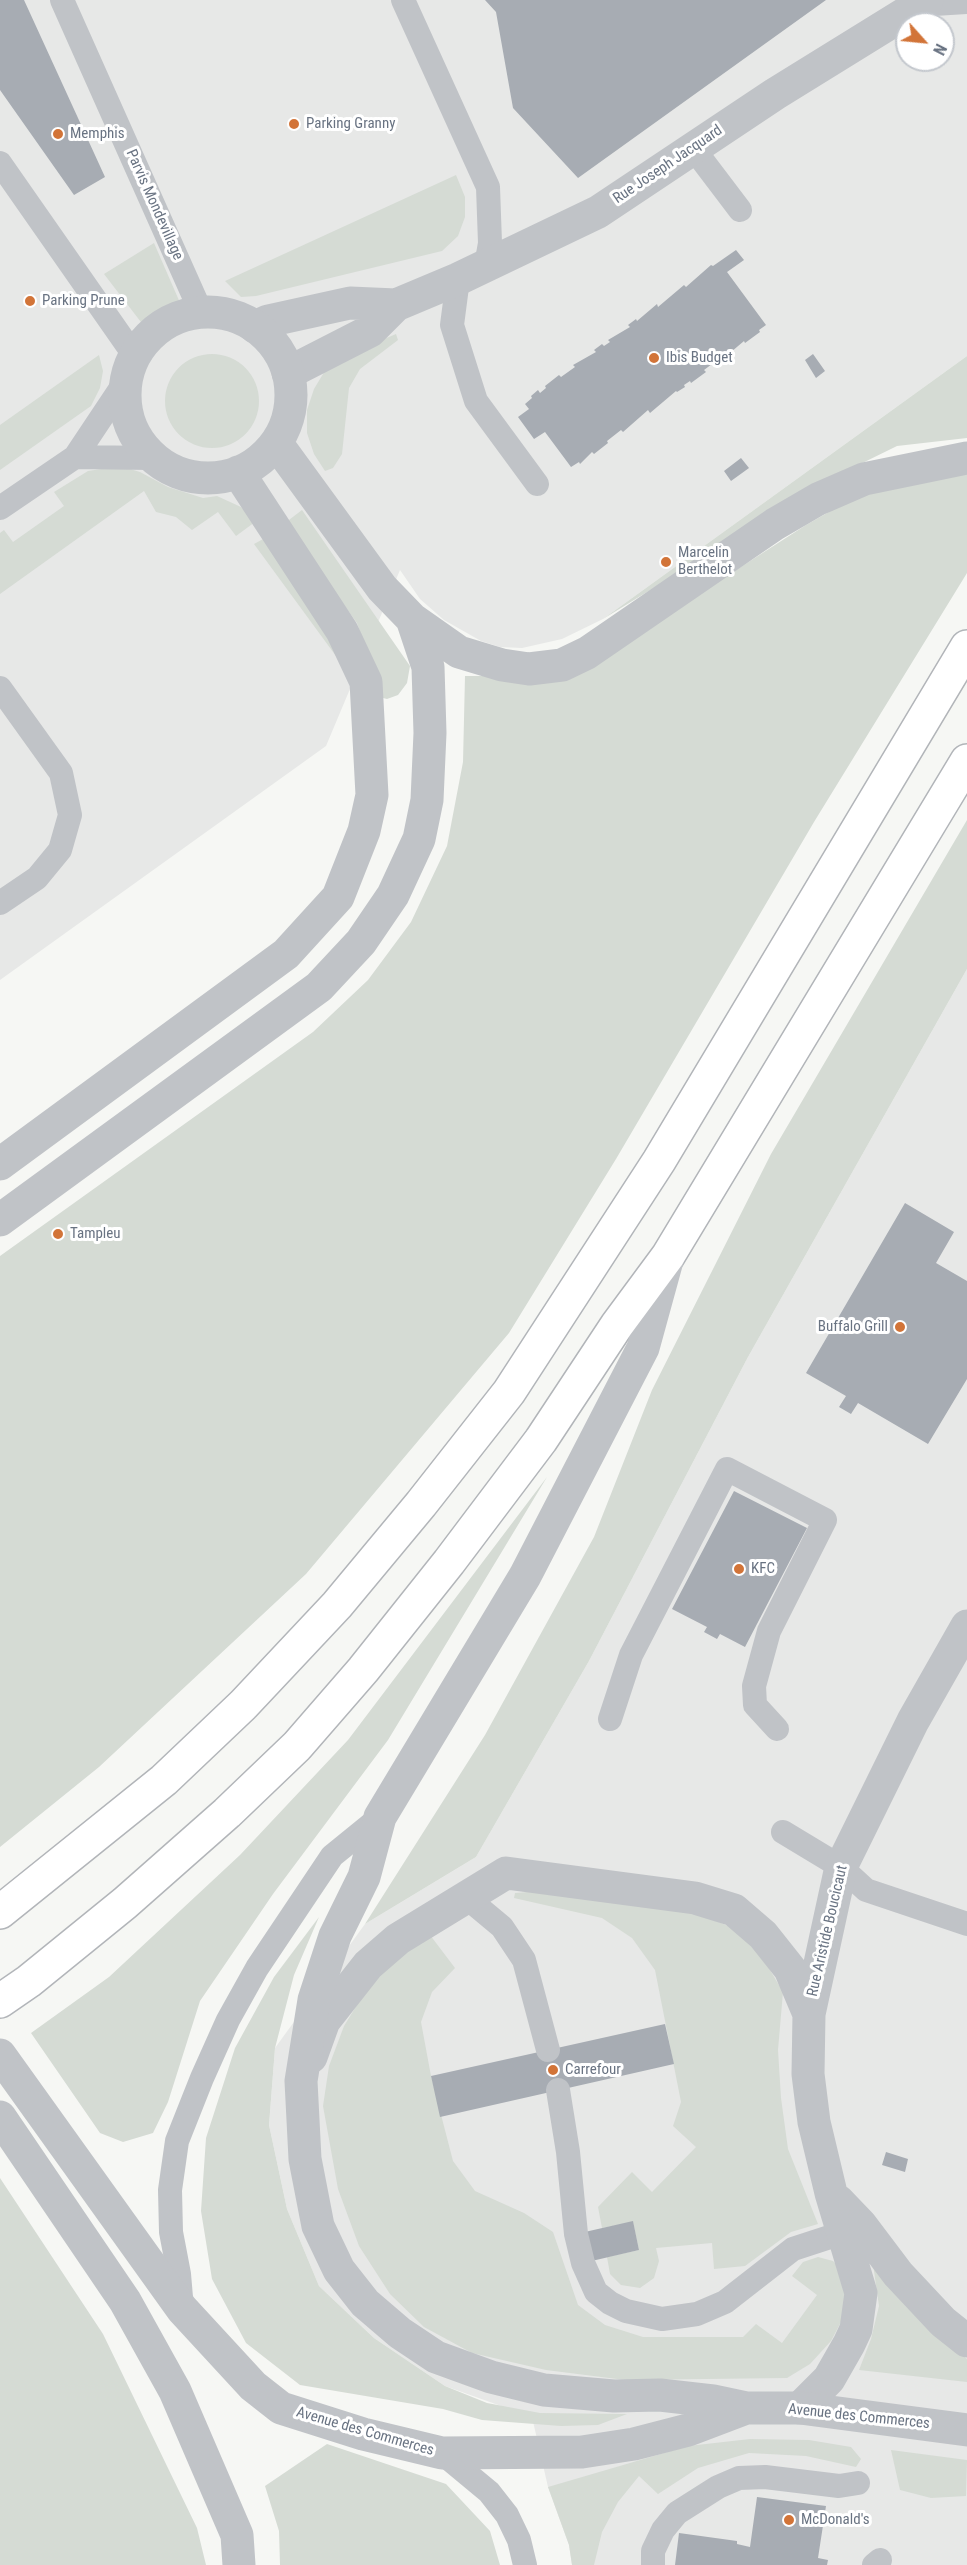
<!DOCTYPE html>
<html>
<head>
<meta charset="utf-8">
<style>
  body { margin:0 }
  #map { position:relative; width:967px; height:2565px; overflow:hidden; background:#f6f7f4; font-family:"Roboto Condensed",sans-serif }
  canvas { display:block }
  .north { position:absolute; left:895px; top:12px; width:60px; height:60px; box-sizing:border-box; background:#fff; border:2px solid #c3c7cd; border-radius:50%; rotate:117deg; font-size:16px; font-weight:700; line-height:24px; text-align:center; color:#697382 }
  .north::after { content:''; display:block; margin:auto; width:21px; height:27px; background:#d27438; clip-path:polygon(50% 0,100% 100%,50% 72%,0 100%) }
</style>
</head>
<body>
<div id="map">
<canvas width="967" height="2565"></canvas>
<div class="north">N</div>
</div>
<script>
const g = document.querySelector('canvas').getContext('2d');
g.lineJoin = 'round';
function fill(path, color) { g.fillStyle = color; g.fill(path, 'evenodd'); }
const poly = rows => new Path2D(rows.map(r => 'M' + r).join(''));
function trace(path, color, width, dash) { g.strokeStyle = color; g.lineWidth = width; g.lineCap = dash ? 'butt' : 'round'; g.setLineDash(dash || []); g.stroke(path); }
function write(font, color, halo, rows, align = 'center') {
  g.font = font + ' "Roboto Condensed",sans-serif'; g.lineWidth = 6; g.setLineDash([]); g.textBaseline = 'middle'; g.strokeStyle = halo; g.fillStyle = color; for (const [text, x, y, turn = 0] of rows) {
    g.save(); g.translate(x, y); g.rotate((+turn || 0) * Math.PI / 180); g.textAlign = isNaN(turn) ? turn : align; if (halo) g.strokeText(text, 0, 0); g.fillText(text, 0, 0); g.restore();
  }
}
const built = poly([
  [0,0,967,0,967,356,603,619,562,639,522,648,500,647,481,641,444,620,420,599,400,570,326,746,0,980],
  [907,24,943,24,943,60,907,60],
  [967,969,967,2565,572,2565,569,2545,548,2487,532,2417,445,2386,374,2338,319,2286,287,2209,269,2125,275,2048,365,1924,476,1857,589,1661,748,1357]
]);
const green = poly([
  [456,175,465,197,465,217,458,236,442,251,256,296,241,297,225,281],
  [154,243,181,305,144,326,104,274],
  [396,334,398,340,360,369,349,388,342,454,333,468,325,471,314,454,307,433,307,410,314,389,326,369,346,355],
  '165 401a47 47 0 1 1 94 0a47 47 0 1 1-94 0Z',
  [99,355,103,371,100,388,91,406,0,470,0,425],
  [967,356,967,438,897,446,840,474,603,619],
  [120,466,140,472,168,487,203,498,217,496,241,507,255,522,236,536,218,512,192,530,176,517,156,512,144,491,0,594,0,533,4,530,13,542,64,506,54,492,88,471],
  [967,472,967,573,814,822,616,1159,509,1333,306,1574,99,1767,0,1847,0,1256,313,1032,368,980,411,922,447,846,463,762,465,676,485,676,587,666,806,525,869,489],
  [302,510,410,666,407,683,398,695,387,699,383,698,357,623,285,523],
  [265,538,329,628,344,667,254,544],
  [967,820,967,969,748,1357,589,1661,476,1857,365,1924,485,1735,594,1537,652,1390,771,1154],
  [547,1477,388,1740,273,1894,200,2001,168,2102,153,2133,123,2142,100,2133,31,2033,109,1977,240,1855,348,1740],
  [552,1890,690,1910,728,1926,757,1948,783,1992,778,2050,781,2098,788,2149,818,2224,791,2232,745,2266,714,2269,712,2243,656,2248,659,2261,654,2278,640,2288,621,2285,610,2274,607,2257,639,2250,633,2222,602,2228,598,2207,632,2172,652,2192,696,2147,673,2126,681,2102,655,1970,632,1938,602,1918,514,1898,515,1893],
  [319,1917,294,1975,275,2048,269,2125,287,2209,319,2286,374,2338,445,2386,487,2403,540,2413,627,2414,598,2425,561,2426,482,2420,443,2409,300,2385,246,2343,212,2279,201,2211,206,2138,235,2048,274,1977],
  [430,1935,455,1968,432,1992,421,2022,431,2076,453,2161,475,2191,524,2213,553,2232,578,2305,605,2325,643,2337,743,2337,756,2324,782,2343,817,2295,792,2276,803,2262,818,2257,833,2261,845,2273,848,2295,843,2318,831,2341,810,2364,787,2378,625,2380,546,2370,472,2353,424,2327,390,2294,359,2246,338,2189,323,2106,329,2066,344,2026,370,1984,402,1951],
  [0,2178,103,2334,197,2528,206,2565,0,2565],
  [873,2264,928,2327,967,2359,967,2382,859,2370,871,2339,879,2306],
  [750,2439,809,2440,851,2447,861,2459,856,2467,806,2456,749,2453,698,2468,658,2494,639,2476,618,2502,602,2532,594,2565,572,2565,569,2545,548,2487,688,2446],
  [327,2444,446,2484,490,2531,500,2565,280,2565,279,2531,265,2486],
  [891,2450,967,2460,966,2496,931,2498,900,2490]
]);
const building = poly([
  [0,0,24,0,105,177,74,195,0,90],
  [485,0,826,0,578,178,513,108,496,12],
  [736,250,744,260,727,272,766,325,759,330,760,332,745,343,744,341,718,363,716,361,704,370,706,372,691,383,690,381,684,385,685,387,677,392,676,391,650,413,648,410,623,432,621,430,607,441,608,443,594,454,592,452,580,464,579,462,571,467,545,432,534,439,518,417,529,409,525,404,532,398,531,396,538,390,540,393,546,388,545,386,559,375,561,377,575,367,573,365,596,352,594,350,602,344,604,346,610,342,608,340,630,327,628,325,636,319,637,321,657,304,658,307,684,285,686,287,711,265,713,266],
  [813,354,825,371,816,378,805,360],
  [741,458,749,468,731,481,724,471],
  [905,1203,954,1232,936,1263,967,1281,967,1379,928,1444,858,1403,851,1414,839,1407,846,1396,806,1373],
  [734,1491,807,1528,745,1647,720,1634,717,1639,704,1632,707,1627,672,1609],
  [665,2024,674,2064,440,2117,431,2076],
  [886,2152,908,2159,905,2172,882,2165],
  [633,2221,639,2250,583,2263,576,2234],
  [757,2497,826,2506,818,2558,828,2560,827,2565,675,2565,679,2533,737,2541,737,2544,750,2547]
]);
const service = poly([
  [62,0,201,312],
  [403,0,488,187,490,243,486,266],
  [918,5,967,2],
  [693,148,740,210],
  [0,163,134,355],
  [458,279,452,325,476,401,537,484],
  [75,457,152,458],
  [0,508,75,457,125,382],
  [0,688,61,773,70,815,60,850,37,878,0,903],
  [610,1719,631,1655,727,1469,825,1520,769,1631,754,1686,755,1705,777,1729],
  [783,1832,841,1867,866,1890,967,1924],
  [466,1897,502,1927,524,1960,548,2050],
  [558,2090,568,2152,576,2234,583,2263,596,2292,610,2303,626,2311,662,2319,697,2314,725,2302,793,2249,842,2233],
  [182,2309,179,2274,171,2232,170,2190,177,2141,202,2078,228,2020,257,1968,332,1856,380,1817],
  [442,2453,489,2492,507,2515,519,2540,525,2565],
  [653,2565,653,2551,663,2530,677,2513,718,2487,739,2478,765,2477,839,2486,858,2483],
  [874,2565,880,2560]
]);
const minor = poly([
  [255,327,268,321,350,303,396,305],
  [288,373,370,331,396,305,458,279,598,212,775,94,927,0],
  [311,2057,324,2021,368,1965,398,1939,506,1873,695,1898,734,1910,763,1935,790,1969,809,2014],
  [838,2201,861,2225,898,2274,943,2322,967,2341],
  [800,2408,829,2379,849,2344,856,2329,861,2293,831,2193,814,2122,808,2074,809,2014,841,1867,913,1721,967,1626]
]);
const tertiary = poly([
  '125 395a83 83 0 1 1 166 0a83 83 0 1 1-166 0Z',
  [277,444,382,588,412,619,459,652,502,665,529,669,562,665,587,653,775,524,818,499,864,479,967,458],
  [0,1164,286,954,338,897,364,831,372,795,366,682,342,631,238,472],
  [0,1220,319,987,361,942,393,895,419,839,427,800,430,733,428,667,412,619],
  [668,1257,643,1348,525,1576,380,1817,364,1877,335,1936,314,2000,301,2081,305,2159,318,2226,339,2270,365,2303,400,2333,436,2357,491,2377,544,2390,614,2396,660,2395,713,2401,746,2408],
  [0,2055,182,2309,253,2386,281,2408,363,2434,442,2453,582,2452,634,2444,688,2430,746,2408,800,2408,967,2430],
  [0,2117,125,2301,175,2391,237,2535,239,2565]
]);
const primary = poly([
  [0,1912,164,1780,243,1705,337,1605,421,1504,509,1392,659,1161,967,647],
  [0,2001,29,1981,125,1903,227,1813,297,1746,363,1670,449,1562,541,1440,617,1325,668,1256,967,761]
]);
const markers = [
  [294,124,6,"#d27438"],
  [58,134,6,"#d27438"],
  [30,301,6,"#d27438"],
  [654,358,6,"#d27438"],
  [666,562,6,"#d27438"],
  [58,1234,6,"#d27438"],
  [900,1327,6,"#d27438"],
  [739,1569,6,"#d27438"],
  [553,2070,6,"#d27438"],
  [789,2520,6,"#d27438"]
];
const poiNames = [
  ["Parking Granny",306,124],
  ["Memphis",70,134],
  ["Parking Prune",42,301],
  ["Ibis Budget",666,358],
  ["Marcelin",678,553],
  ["Berthelot",678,570],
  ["Tampleu",70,1234],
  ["Buffalo Grill",888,1327,"right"],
  ["KFC",751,1569],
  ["Carrefour",565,2070],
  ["McDonald's",801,2520]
];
const streetNames = [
  ["Rue Joseph Jacquard",668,165,-34],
  ["Parvis Mondevillage",154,205,66],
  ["Rue Aristide Boucicaut",828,1931,-77],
  ["Avenue des Commerces",859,2417,6],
  ["Avenue des Commerces",365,2432,16]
];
fill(built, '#e7e8e7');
fill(green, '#d5dbd4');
fill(building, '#a7acb3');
trace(primary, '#b2b5b9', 36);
trace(service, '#c0c3c7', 24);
trace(minor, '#c0c3c7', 33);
trace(tertiary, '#c0c3c7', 33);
trace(primary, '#fff', 33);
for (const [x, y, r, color] of markers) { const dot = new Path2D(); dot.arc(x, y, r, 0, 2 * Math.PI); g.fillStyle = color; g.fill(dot); trace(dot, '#fff', 2); }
write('15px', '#697382', '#fff', poiNames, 'left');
write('15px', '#697382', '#fff', streetNames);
</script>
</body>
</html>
